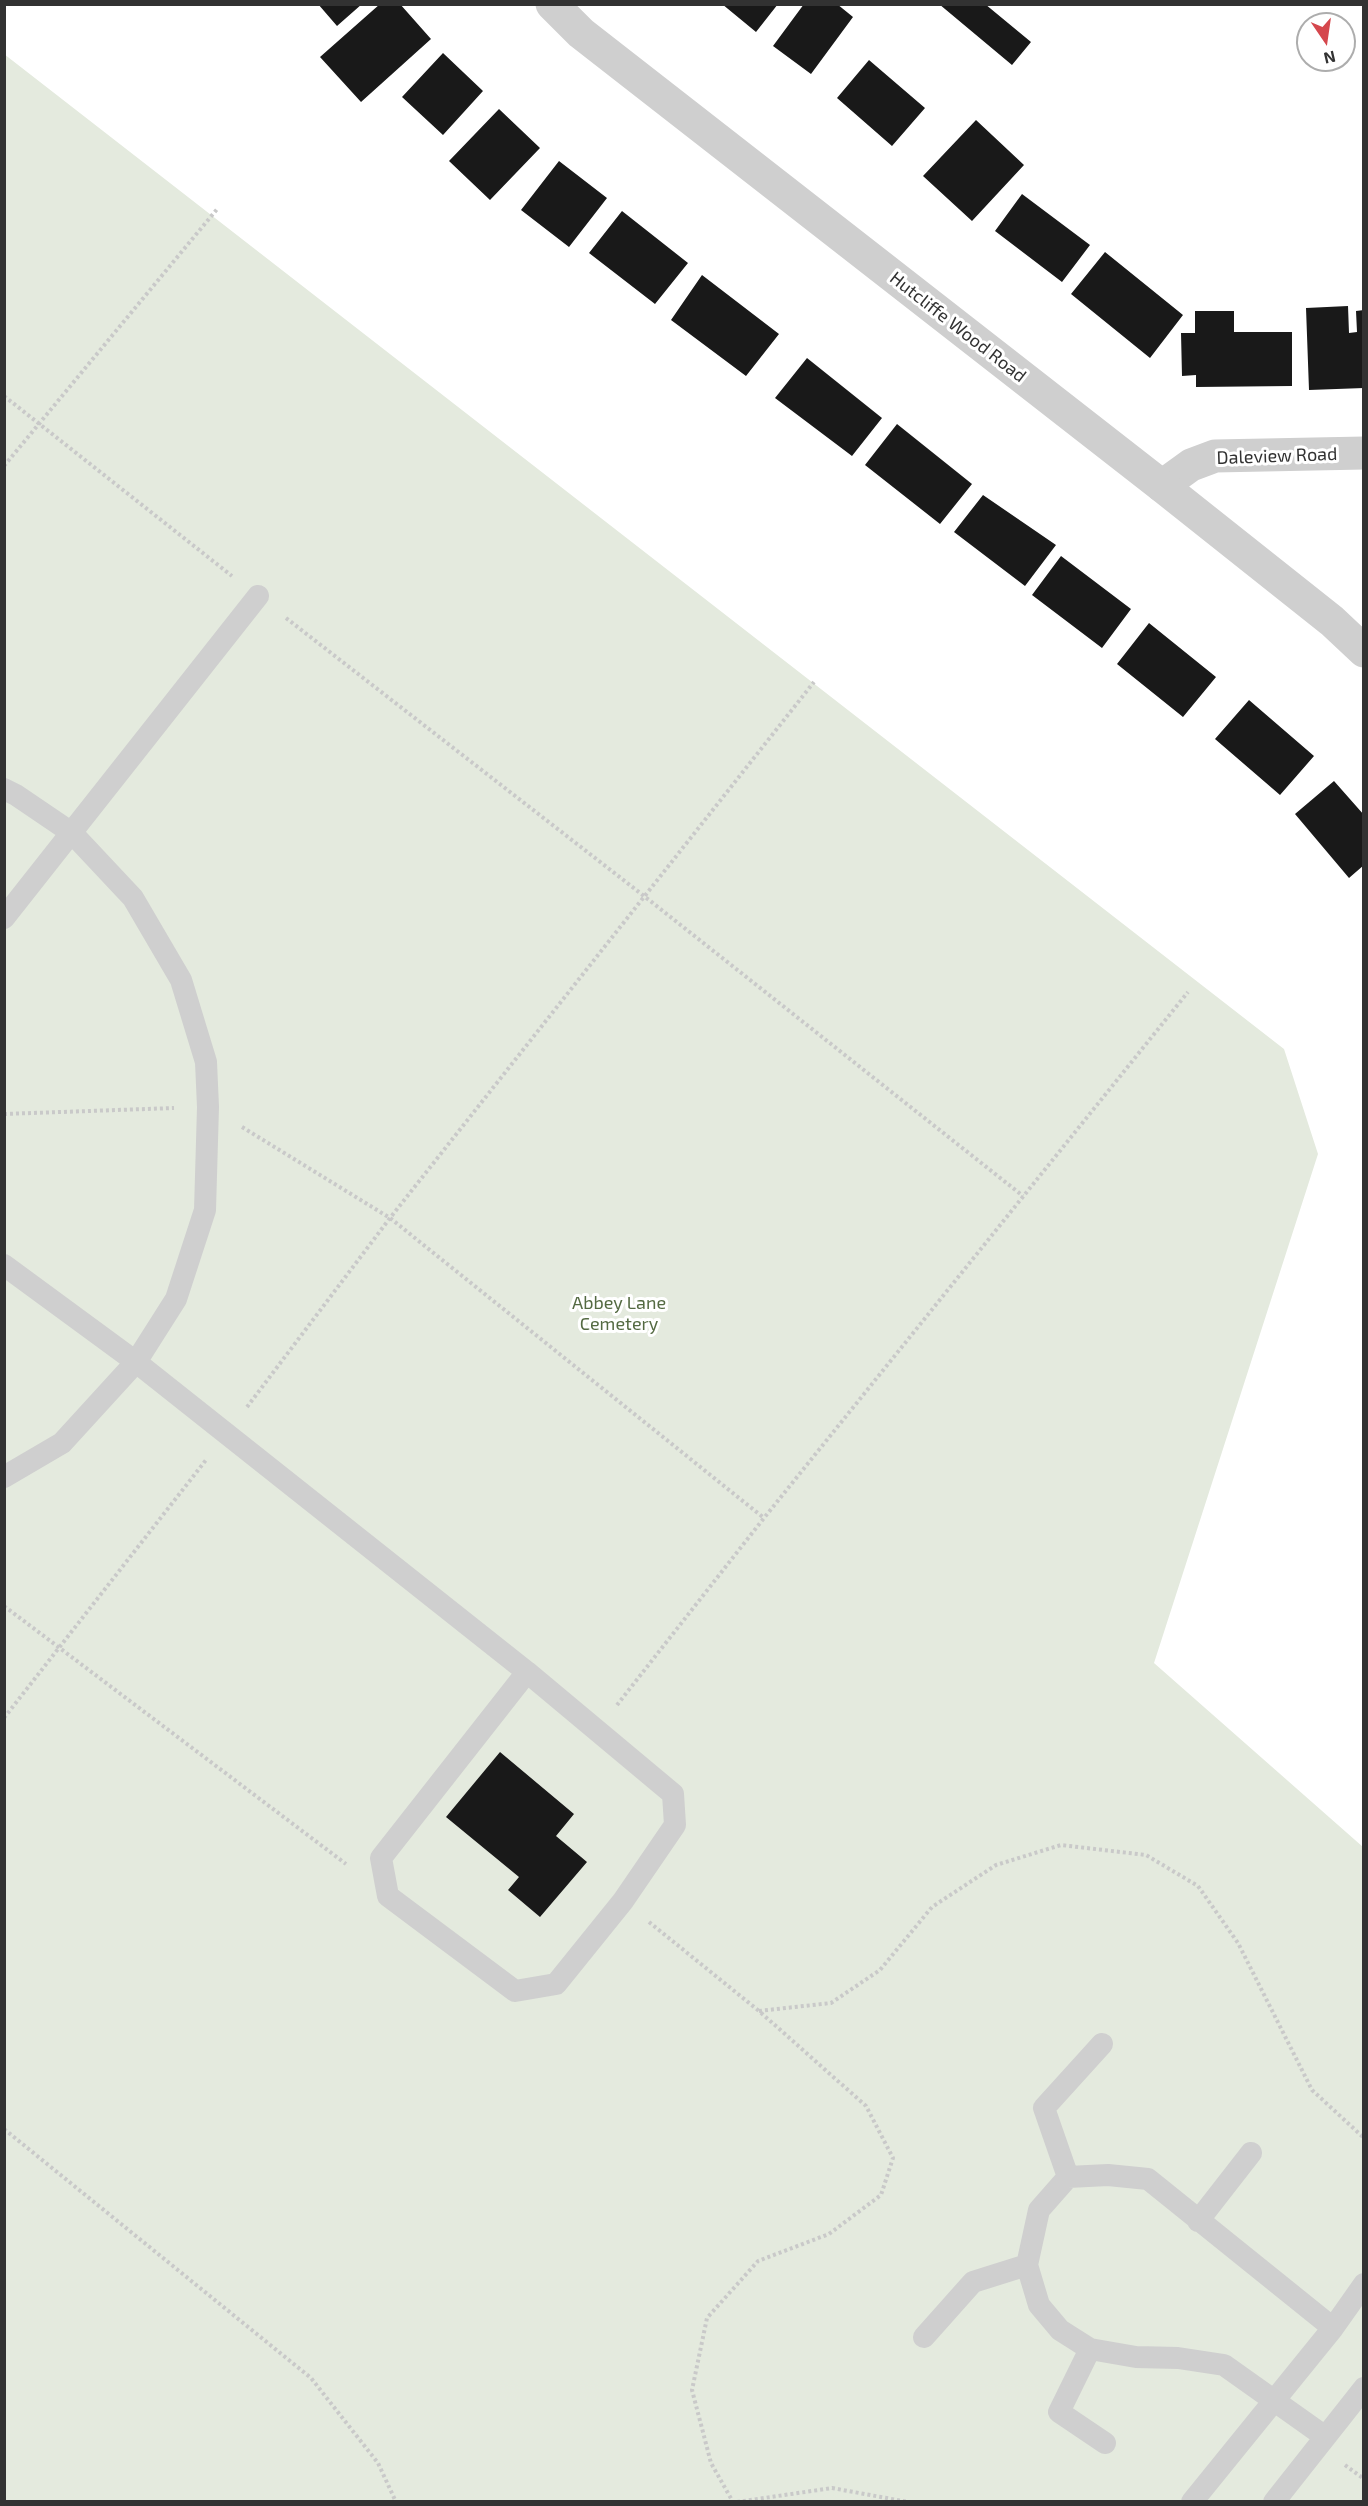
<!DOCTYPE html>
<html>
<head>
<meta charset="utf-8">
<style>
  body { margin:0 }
  #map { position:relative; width:1368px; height:2506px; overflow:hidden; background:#fff; font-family:"Exo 2",sans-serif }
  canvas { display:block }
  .frame { position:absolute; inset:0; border:6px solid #323232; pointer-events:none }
  .north { position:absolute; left:1296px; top:12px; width:60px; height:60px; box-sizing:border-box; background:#fff; border:2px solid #adadad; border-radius:50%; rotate:167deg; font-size:16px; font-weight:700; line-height:24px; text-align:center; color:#323232 }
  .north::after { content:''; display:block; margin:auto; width:21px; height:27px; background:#d5474d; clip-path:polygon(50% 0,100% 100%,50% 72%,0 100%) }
</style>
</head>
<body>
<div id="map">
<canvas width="1368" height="2506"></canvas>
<div class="frame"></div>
<div class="north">N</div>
</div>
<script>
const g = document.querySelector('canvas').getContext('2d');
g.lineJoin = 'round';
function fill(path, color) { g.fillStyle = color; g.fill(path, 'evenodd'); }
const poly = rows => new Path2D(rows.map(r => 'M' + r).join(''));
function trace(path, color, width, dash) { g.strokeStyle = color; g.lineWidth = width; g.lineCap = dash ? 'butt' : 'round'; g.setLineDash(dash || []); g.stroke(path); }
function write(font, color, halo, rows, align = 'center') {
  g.font = font + ' "Exo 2",sans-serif'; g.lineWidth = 6; g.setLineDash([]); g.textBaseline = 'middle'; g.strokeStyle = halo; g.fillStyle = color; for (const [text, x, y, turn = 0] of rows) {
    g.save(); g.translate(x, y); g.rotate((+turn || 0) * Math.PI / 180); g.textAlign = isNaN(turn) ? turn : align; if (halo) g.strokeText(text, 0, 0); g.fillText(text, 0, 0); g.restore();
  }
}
const green = poly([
  [4,54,1284,1049,1318,1154,1154,1663,1363,1847,1363,2501,5,2501]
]);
const building = poly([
  [318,4,362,4,337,26],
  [380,4,400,4,431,39,361,102,320,57],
  [722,4,778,4,756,32],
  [804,4,837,4,853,17,811,74,773,46],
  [939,4,985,4,1031,42,1012,65],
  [443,53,483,91,443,135,402,97],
  [869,60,925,108,892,146,837,98],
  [499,109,540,148,490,200,449,161],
  [976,120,1024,165,972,221,923,176],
  [559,161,607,198,569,247,521,210],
  [1022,194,1090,245,1062,282,995,231],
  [622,211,688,263,655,304,589,253],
  [1105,252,1183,315,1150,358,1071,294],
  [702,275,779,334,746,376,671,320],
  [1348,306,1349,333,1357,332,1356,311,1364,310,1364,388,1309,390,1306,308],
  [1195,311,1234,311,1234,332,1292,332,1292,386,1196,387,1196,375,1182,376,1181,333,1195,333],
  [807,358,882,418,852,456,775,398],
  [897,424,972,484,940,524,865,465],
  [983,495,1056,545,1025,586,954,532],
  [1061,556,1131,609,1102,648,1032,595],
  [1149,623,1216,677,1183,717,1117,664],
  [1249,700,1314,756,1280,795,1215,739],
  [1334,781,1364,815,1364,865,1349,878,1295,814],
  [500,1752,574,1814,556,1836,587,1862,540,1917,508,1890,519,1877,446,1817]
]);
const path = poly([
  [4,396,232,576],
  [4,466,218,208],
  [286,618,644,896,1023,1196],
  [4,1114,174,1108],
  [242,1127,390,1218,764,1518],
  [247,1407,390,1218,814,682],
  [4,1606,346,1864],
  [617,1705,764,1518,1188,992],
  [4,1718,206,1460],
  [649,1922,759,2011,866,2106,893,2158,881,2195,829,2234,758,2261,707,2318,692,2390,711,2463,733,2502],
  [759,2011,831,2003,880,1970,932,1907,996,1865,1061,1845,1146,1855,1198,1886,1238,1943,1312,2090,1364,2138],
  [4,2129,311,2378,378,2463,396,2502],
  [1345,2465,1364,2479],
  [737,2502,832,2488,908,2502]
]);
const service = poly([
  [4,789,16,795,72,833,133,898,181,980,206,1062,208,1107,205,1210,176,1299,136,1362,62,1443,4,1477],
  [4,918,258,596],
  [4,1265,136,1362,527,1672,673,1794,675,1825,623,1901,556,1984,515,1991,388,1896,381,1858,527,1672],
  [1068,2177,1044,2108,1102,2044],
  [1198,2221,1251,2153],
  [924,2337,973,2282,1027,2265],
  [1090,2349,1059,2412,1105,2443],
  [1324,2436,1224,2365,1178,2358,1136,2357,1090,2349,1060,2330,1039,2305,1027,2265,1039,2210,1068,2177,1108,2175,1148,2179,1333,2328],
  [1192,2502,1333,2328,1364,2284],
  [1274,2502,1364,2388]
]);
const minor = poly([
  [1162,486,1191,465,1215,456,1364,453]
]);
const tertiary = poly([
  [552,4,581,33,1162,486,1332,621,1364,651]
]);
const streetNames = [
  ["Hutcliffe Wood Road",958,327,38],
  ["Daleview Road",1277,456,-2]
];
const parkNames = [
  ["Abbey Lane",619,1303],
  ["Cemetery",619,1324]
];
fill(green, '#e4eade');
fill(building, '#191919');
trace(path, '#c9c9c9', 4, [3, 3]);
trace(service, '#cfcfcf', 22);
trace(minor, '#cfcfcf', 33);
trace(tertiary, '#cfcfcf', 33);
write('18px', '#323232', '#fff', streetNames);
write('18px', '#546a42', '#fff', parkNames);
</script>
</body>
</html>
